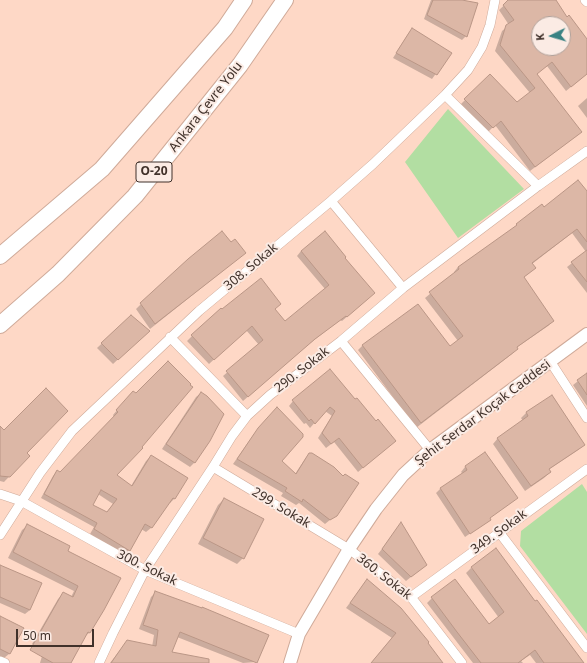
<!DOCTYPE html>
<html>
<head>
<meta charset="utf-8">
<style>
  body { margin:0 }
  #map { position:relative; width:587px; height:663px; overflow:hidden; background:#fed8c6; font-family:"Noto Sans",sans-serif }
  canvas { display:block }
  .north { position:absolute; left:531px; top:16px; width:40px; height:40px; box-sizing:border-box; background:#fbebe4; border:1px solid #b0a19a; border-radius:50%; rotate:265deg; font-size:11px; font-weight:700; line-height:16px; text-align:center; color:#40312a }
  .north::after { content:''; display:block; margin:auto; width:14px; height:18px; background:#398283; clip-path:polygon(50% 0,100% 100%,50% 72%,0 100%) }
  .scale { position:absolute; left:16px; top:629px; width:78px; height:18px; box-sizing:border-box; border:2px solid #40312a; border-top:0; padding-left:5px; font-size:12px; line-height:14px; white-space:nowrap; color:#40312a; -webkit-text-stroke:3px #fbebe4; paint-order:stroke }
</style>
</head>
<body>
<div id="map">
<canvas width="587" height="663"></canvas>
<div class="north">K</div>
<div class="scale">50 m</div>
</div>
<script>
const g = document.querySelector('canvas').getContext('2d');
g.lineJoin = 'round';
function fill(path, color) { g.fillStyle = color; g.fill(path, 'evenodd'); }
const poly = rows => new Path2D(rows.map(r => 'M' + r).join(''));
function trace(path, color, width, dash) { g.strokeStyle = color; g.lineWidth = width; g.lineCap = dash ? 'butt' : 'round'; g.setLineDash(dash || []); g.stroke(path); }
function write(font, color, halo, rows, align = 'center') {
  g.font = font + ' "Noto Sans",sans-serif'; g.lineWidth = 4; g.setLineDash([]); g.textBaseline = 'middle'; g.strokeStyle = halo; g.fillStyle = color; for (const [text, x, y, turn = 0] of rows) {
    g.save(); g.translate(x, y); g.rotate((+turn || 0) * Math.PI / 180); g.textAlign = isNaN(turn) ? turn : align; if (halo) g.strokeText(text, 0, 0); g.fillText(text, 0, 0); g.restore();
  }
}
const green = poly([
  [448,109,524,189,458,238,405,162],
  [582,484,587,492,587,634,520,546,521,531]
]);
const shadow = poly([
  [431,0,457,0,466,36,462,40,424,19],
  [510,0,554,0,567,18,587,40,587,74,566,91,547,66,536,74,576,136,530,171,495,125,488,132,460,105,490,75,517,103,530,93,495,51,502,31,509,25,499,10],
  [539,24,563,24,563,48,539,48],
  [412,29,451,53,432,79,393,58,408,34],
  [587,98,587,118,578,106],
  [587,193,587,293,567,267,586,252,572,233,532,264,535,268,523,278,553,321,548,326,516,348,512,354,416,428,358,350,363,345,450,347,458,341,425,298,454,274,454,272,458,267,511,230,542,205,544,208],
  [231,244,245,253,150,329,136,309,141,304],
  [301,251,344,258,369,298,342,321,340,320,309,344,243,401,223,376,259,345,246,330,209,364,187,341,192,336,274,309,285,322,325,289,297,256],
  [131,316,144,335,113,364,97,348],
  [587,374,587,406,573,385],
  [201,393,209,440,194,463,190,467,162,449,196,397],
  [129,396,116,475,131,486,146,461,151,456,187,478,174,499,170,503,168,502,151,528,146,532,141,529,129,550,124,555,90,534,94,527,41,498,53,476,57,471,60,473,114,417,113,415],
  [98,494,113,504,106,513,92,505],
  [552,396,584,445,578,450,548,470,550,472,544,478,525,491,493,444,498,438,523,421,521,418,526,413],
  [293,401,355,401,395,441,358,472,334,442,326,448,318,438,332,416,325,411,310,428,306,423,304,424,289,406],
  [277,409,281,462,295,474,305,459,309,454,336,515,325,524,299,503,296,505,281,496,283,493,233,464,254,434],
  [0,427,29,456,4,482,0,481],
  [485,453,490,520,465,537,436,493,441,488,463,474,461,472,465,467],
  [224,499,243,558,237,564,198,544,218,505],
  [401,524,426,565,406,581,378,554],
  [27,526,67,551,103,610,89,633,85,636,70,663,40,663,44,649,32,644,58,599,63,594,71,597,74,591,8,558,22,530],
  [0,567,30,610,25,614,0,603],
  [471,568,535,602,582,663,536,663,530,655,521,661,523,663,473,663,427,603,432,598,488,626,499,618,466,573],
  [367,580,427,643,441,663,371,663,392,638,346,608],
  [156,592,256,662,243,663,177,637,171,652,209,660,209,663,110,663,127,641,152,647,154,635,139,629,151,597],
  [0,617,22,628,9,654,4,658,0,656]
]);
const building = poly([
  [433,0,462,0,478,3,467,37,427,15,433,0],
  [508,0,556,0,567,17,569,15,587,39,587,74,571,87,552,62,537,74,582,132,535,167,501,121,493,128,464,99,490,74,517,102,535,88,500,45,506,25,514,20,503,5,508,0],
  [539,24,563,24,563,48,539,48,539,24],
  [412,28,452,53,437,75,396,53,412,28],
  [578,180,587,191,587,242,577,229,532,263,536,268,524,277,554,321,517,347,518,349,421,423,362,345,418,304,450,346,463,336,429,292,459,269,458,267,517,225,516,224,542,204,544,207,578,180],
  [222,231,231,242,235,239,246,253,155,324,140,303,188,259,222,231],
  [325,231,346,257,345,258,375,293,347,317,346,316,315,339,248,397,226,371,263,340,252,326,214,360,191,335,221,308,222,309,261,278,281,304,275,309,285,321,329,285,301,251,325,231],
  [587,250,587,282,571,262,587,250],
  [131,315,150,331,118,360,101,343,131,315],
  [168,361,191,384,190,385,193,387,142,447,143,448,117,475,132,486,151,455,188,478,175,499,173,498,152,528,145,524,130,551,94,529,97,523,44,494,57,470,60,472,118,412,116,410,133,391,136,393,168,361],
  [101,490,117,499,107,512,93,505,101,490],
  [330,369,355,399,357,398,376,421,378,419,396,441,363,468,339,438,331,444,322,433,335,411,330,407,315,424,311,419,309,421,292,400,330,369],
  [587,373,587,395,577,380,587,373],
  [46,388,68,411,27,453,30,456,10,477,0,476,0,426,4,430,46,388],
  [201,392,207,396,224,414,210,441,195,463,166,444,201,392],
  [552,395,585,445,549,469,551,472,531,486,497,438,528,416,526,412,552,395],
  [277,407,303,434,303,437,282,461,296,474,309,453,312,453,334,467,343,476,345,474,359,483,337,516,330,520,303,499,302,502,285,491,287,488,237,459,258,428,277,407],
  [485,452,518,498,490,518,491,520,470,534,440,488,467,470,465,466,485,452],
  [224,498,264,519,244,559,203,538,224,498],
  [401,522,427,565,411,577,382,549,401,522],
  [27,524,70,546,68,551,121,578,104,610,90,633,88,632,71,663,53,663,30,650,63,592,73,597,78,586,13,552,27,524],
  [496,548,535,601,537,600,584,663,544,663,535,650,518,663,481,663,457,632,431,597,455,579,489,624,504,612,471,567,496,548],
  [0,565,42,583,30,610,0,597,0,565],
  [367,579,401,608,429,642,428,643,443,663,371,663,396,633,350,603,367,579],
  [155,591,202,608,202,607,269,635,257,663,180,632,172,652,209,659,209,663,111,663,127,640,156,646,158,630,143,625,155,591],
  [0,616,24,628,10,654,0,649,0,616]
]);
const street = poly([
  [585,0,587,2],
  [445,95,538,186],
  [331,201,403,288],
  [170,337,247,416],
  [341,341,430,450],
  [550,361,587,418],
  [213,467,349,549,411,597,462,663],
  [0,494,21,501,145,570,299,634],
  [499,532,587,648],
  [0,535,40,473,72,431,199,311,331,201,373,164,445,95,468,70,482,47,490,25,495,0],
  [411,597,587,469],
  [0,661,5,663],
  [99,663,113,633,145,570,213,467,232,436,247,416,270,395,341,341,403,288,538,186,587,151]
]);
const secondary = poly([
  [290,663,299,634,349,549,376,509,403,475,430,450,587,334]
]);
const highway = poly([
  [0,256,102,169,225,28,244,0],
  [0,325,58,274,135,196,240,65,285,0]
]);
const shields = [
  [154,172,36]
];
const shieldNames = [
  ["O-20",154,172]
];
const streetNames = [
  ["Ankara Çevre Yolu",206,107,-52],
  ["308. Sokak",251,267,-40],
  ["290. Sokak",302,370,-38],
  ["Şehit Serdar Koçak Caddesi",483,413,-37],
  ["299. Sokak",281,508,31],
  ["349. Sokak",499,532,-36],
  ["300. Sokak",147,568,26],
  ["360. Sokak",384,577,38]
];
fill(green, '#b2dea2');
fill(shadow, '#0003');
fill(building, '#dcb7a6');
trace(building, '#ba9686', 1);
trace(street, '#cfaa99', 10);
trace(secondary, '#cfaa99', 14);
trace(highway, '#cfaa99', 18);
trace(street, '#fff', 9);
trace(secondary, '#fff', 12);
trace(highway, '#fff', 16);
for (const [x, y, w] of shields) { const box = new Path2D(); box.roundRect(x - w / 2, y - 10, w, 20, 3); g.fillStyle = '#fbebe4'; g.fill(box); trace(box, '#40312a', 1); }
write('bold 12px', '#40312a', null, shieldNames);
write('13px', '#40312a', '#fbebe4', streetNames);
</script>
</body>
</html>
